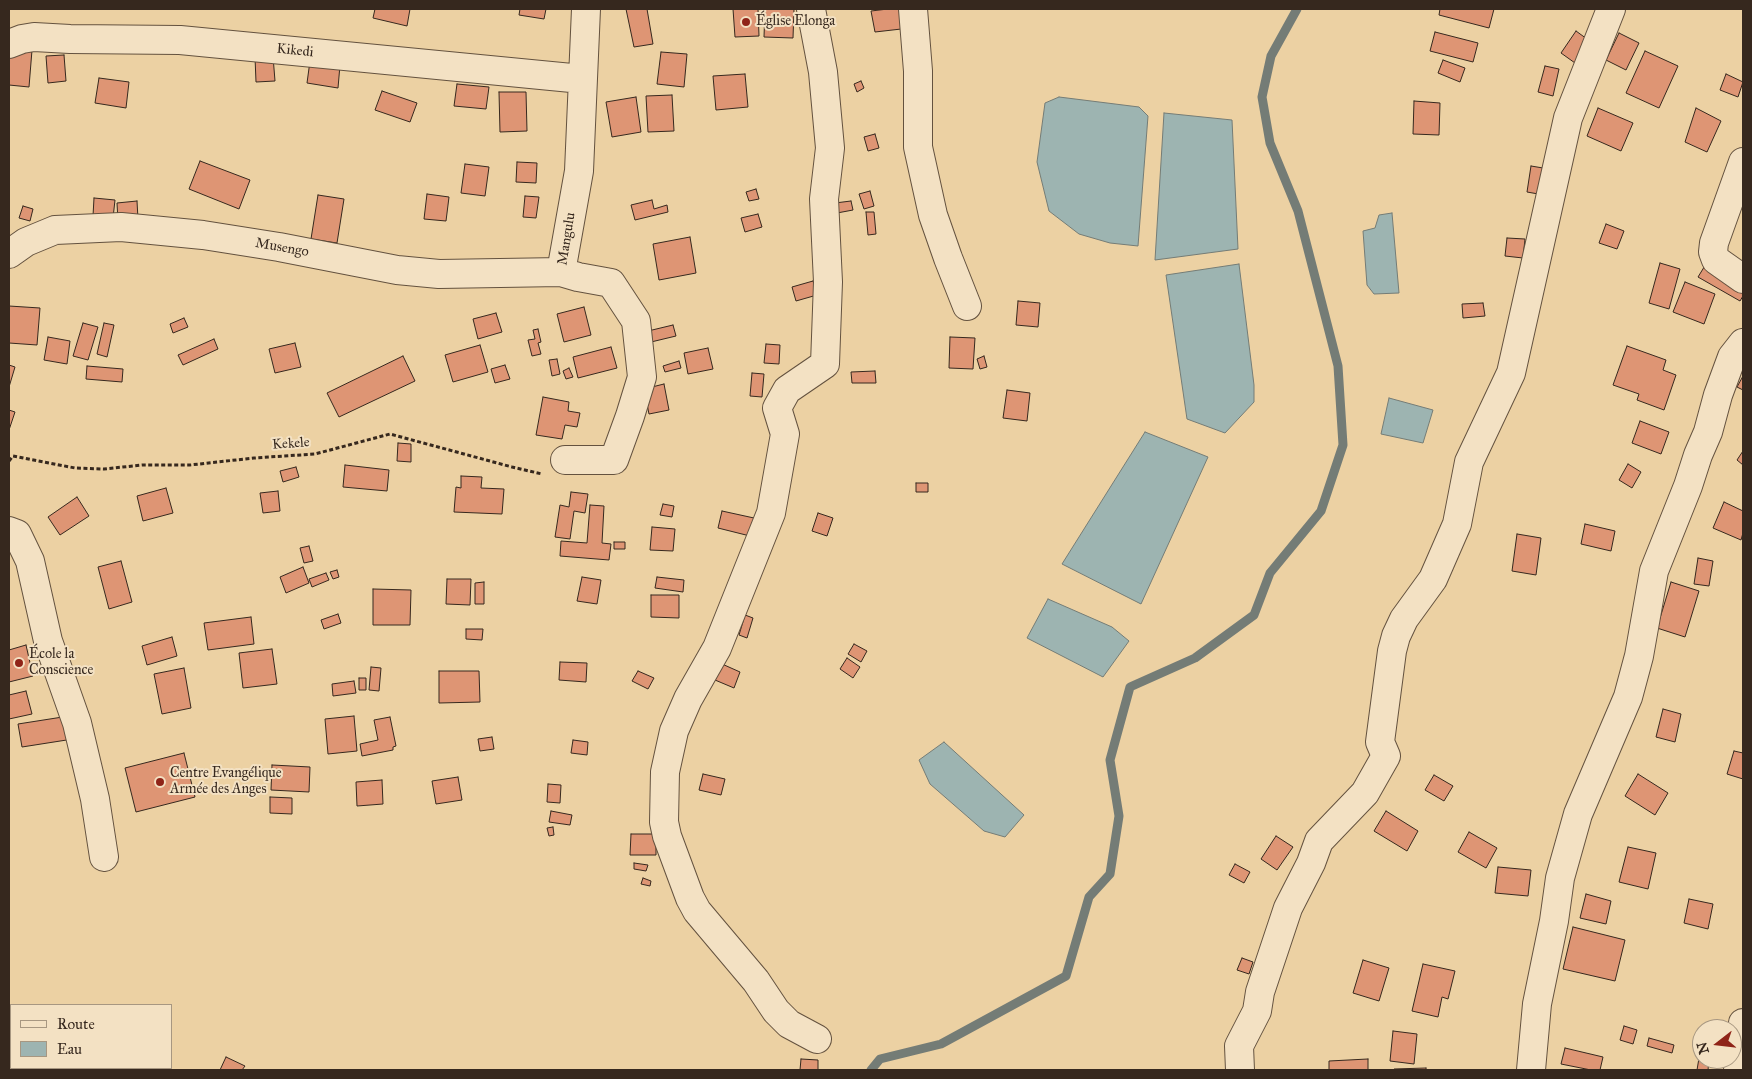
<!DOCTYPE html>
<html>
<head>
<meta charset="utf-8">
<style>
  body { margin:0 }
  #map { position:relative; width:1752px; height:1079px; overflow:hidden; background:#ecd1a3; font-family:"IM FELL Great Primer",serif }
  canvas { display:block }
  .frame { position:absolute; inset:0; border:10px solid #36281e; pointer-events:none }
  .legend { position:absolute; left:10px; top:1004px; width:162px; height:65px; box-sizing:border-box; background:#f3e1c3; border:1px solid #a79781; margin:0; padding:6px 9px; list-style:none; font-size:15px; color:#36281e }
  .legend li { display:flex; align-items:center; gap:10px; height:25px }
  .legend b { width:25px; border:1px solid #a79781 }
  .north { position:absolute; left:1692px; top:1019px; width:50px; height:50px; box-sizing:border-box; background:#f3e1c3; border:1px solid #a79781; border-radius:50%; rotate:254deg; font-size:14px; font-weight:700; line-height:20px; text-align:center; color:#36281e }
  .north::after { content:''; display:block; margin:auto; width:18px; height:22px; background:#8f2418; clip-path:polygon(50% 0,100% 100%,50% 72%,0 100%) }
</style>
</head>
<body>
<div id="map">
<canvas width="1752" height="1079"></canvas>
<div class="frame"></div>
<ul class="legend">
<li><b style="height:6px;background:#f3e1c3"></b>Route</li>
<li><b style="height:14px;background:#9db4b1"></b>Eau</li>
</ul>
<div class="north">N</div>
</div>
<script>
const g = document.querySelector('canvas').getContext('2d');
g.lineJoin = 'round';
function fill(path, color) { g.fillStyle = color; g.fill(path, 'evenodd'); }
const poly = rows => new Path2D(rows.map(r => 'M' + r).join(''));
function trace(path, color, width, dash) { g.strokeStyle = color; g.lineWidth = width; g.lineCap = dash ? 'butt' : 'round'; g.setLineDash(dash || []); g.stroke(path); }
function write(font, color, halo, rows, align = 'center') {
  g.font = font + ' "IM FELL Great Primer",serif'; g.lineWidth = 4; g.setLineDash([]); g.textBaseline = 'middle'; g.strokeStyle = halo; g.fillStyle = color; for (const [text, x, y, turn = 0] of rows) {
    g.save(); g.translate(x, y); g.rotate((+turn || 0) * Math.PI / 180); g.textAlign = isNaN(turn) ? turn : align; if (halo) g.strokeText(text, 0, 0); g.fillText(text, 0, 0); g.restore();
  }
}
const water = poly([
  [1059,97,1139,107,1148,116,1138,246,1110,243,1079,234,1049,211,1037,162,1045,103,1059,97],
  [1164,113,1232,120,1238,249,1155,260,1164,113],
  [1392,213,1399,293,1374,294,1367,285,1363,231,1375,228,1379,215,1392,213],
  [1239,264,1254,385,1254,402,1225,433,1187,419,1166,275,1239,264],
  [1389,398,1433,410,1423,443,1381,434,1389,398],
  [1145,432,1208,457,1141,604,1062,564,1145,432],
  [1048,599,1112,627,1129,641,1103,677,1027,638,1048,599],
  [944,742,1024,815,1005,837,984,831,930,784,919,760,944,742]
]);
const stream = poly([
  [871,1070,880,1059,941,1044,1066,976,1089,897,1110,874,1119,816,1110,760,1130,687,1195,658,1254,615,1270,573,1321,511,1343,445,1338,366,1298,211,1270,143,1262,97,1271,56,1297,9]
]);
const building = poly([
  [375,9,410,9,407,26,373,18,375,9],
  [520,9,546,9,544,19,519,15,520,9],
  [626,9,647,9,653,44,634,47,626,9],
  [733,9,758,9,759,36,735,37,733,9],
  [765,9,794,9,793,38,764,37,765,9],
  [888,9,910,9,910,28,875,32,871,11,888,9],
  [1440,9,1494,9,1489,28,1439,15,1440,9],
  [1576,31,1587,39,1575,63,1561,53,1576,31],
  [1435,32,1478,43,1473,62,1430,51,1435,32],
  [1619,33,1639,43,1626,70,1606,60,1619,33],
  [9,47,32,50,29,87,9,85,9,47],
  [1645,51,1678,66,1659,108,1626,93,1645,51],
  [661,52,687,54,684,87,657,84,661,52],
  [64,55,66,81,48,83,46,56,64,55],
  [273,56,275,81,256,82,255,57,273,56],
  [1443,60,1465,68,1460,82,1438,73,1443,60],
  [310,61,340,65,338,88,307,83,310,61],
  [1545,66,1559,69,1553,96,1538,92,1545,66],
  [745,74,748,107,716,110,713,76,745,74],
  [1726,74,1743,82,1738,97,1720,90,1726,74],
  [99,78,129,82,126,108,95,103,99,78],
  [861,81,864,88,857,92,854,84,861,81],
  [457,84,489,87,486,109,454,106,457,84],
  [382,91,417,103,410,122,375,110,382,91],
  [499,92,526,92,527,131,500,132,499,92],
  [672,95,674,131,648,132,646,96,672,95],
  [636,97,641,132,612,137,606,102,636,97],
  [1414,101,1440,103,1439,135,1413,134,1414,101],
  [1598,108,1633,123,1621,151,1587,136,1598,108],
  [1696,108,1721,121,1707,152,1685,142,1696,108],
  [875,134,879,148,868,151,864,137,875,134],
  [200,161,250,180,239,209,189,189,200,161],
  [517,162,537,163,536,183,516,182,517,162],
  [465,164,489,167,485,196,461,193,465,164],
  [1531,166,1549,169,1544,195,1527,192,1531,166],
  [756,189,759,199,749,201,746,192,756,189],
  [870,191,874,206,864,209,859,194,870,191],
  [427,194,449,197,446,221,424,219,427,194],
  [318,195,344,199,337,243,311,239,318,195],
  [525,196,539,197,536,218,523,217,525,196],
  [94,198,115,200,113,218,93,216,94,198],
  [652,200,654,209,667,205,668,212,635,220,631,205,652,200],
  [137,201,138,219,118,221,117,203,137,201],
  [851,201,853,210,837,213,835,203,851,201],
  [23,206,33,209,30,221,19,218,23,206],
  [866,212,874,212,876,234,868,235,866,212],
  [758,214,762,227,745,232,741,218,758,214],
  [1606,224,1624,231,1617,249,1599,243,1606,224],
  [690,237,696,273,659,280,653,244,690,237],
  [1507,238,1525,239,1523,258,1505,256,1507,238],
  [1660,263,1680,269,1669,309,1649,303,1660,263],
  [1706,264,1743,285,1743,296,1740,301,1698,277,1706,264],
  [813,281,817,295,796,301,792,287,813,281],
  [1685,282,1715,294,1704,324,1673,312,1685,282],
  [1018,301,1040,303,1038,327,1016,325,1018,301],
  [1483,303,1485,316,1463,318,1462,304,1483,303],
  [9,306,40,308,37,345,9,343,9,306],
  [584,307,591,335,564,342,557,314,584,307],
  [496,313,502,332,478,339,473,319,496,313],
  [184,318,188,327,173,333,170,324,184,318],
  [83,323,98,327,88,360,73,356,83,323],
  [104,323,114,325,107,357,97,354,104,323],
  [673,325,676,336,651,342,648,331,673,325],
  [538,329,541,342,538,343,541,354,532,356,528,340,535,339,533,330,538,329],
  [48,337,70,341,67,364,44,360,48,337],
  [950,337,975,338,973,369,949,368,950,337],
  [214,339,218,349,183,365,178,355,214,339],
  [295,343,301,367,275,373,269,349,295,343],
  [766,344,780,345,779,364,764,363,766,344],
  [480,345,488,372,453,382,445,355,480,345],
  [1627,346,1666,360,1663,370,1676,375,1664,410,1637,400,1639,394,1613,385,1627,346],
  [611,347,617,368,578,378,573,357,611,347],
  [708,348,713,369,688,374,684,353,708,348],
  [403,356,415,381,339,417,327,393,403,356],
  [984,356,987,367,980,369,977,359,984,356],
  [557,359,560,374,552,376,549,360,557,359],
  [679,361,681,368,665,372,663,366,679,361],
  [9,365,15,367,9,387,9,365],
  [505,365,510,379,495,383,491,369,505,365],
  [87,366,123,369,122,382,86,379,87,366],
  [569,368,573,377,566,379,563,371,569,368],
  [875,371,876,383,852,383,851,372,875,371],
  [752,373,764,374,762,397,750,396,752,373],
  [1743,376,1743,390,1737,387,1743,376],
  [664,384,669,410,649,414,644,389,664,384],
  [1007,390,1030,393,1027,421,1003,418,1007,390],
  [543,397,569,402,568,411,580,413,577,427,565,425,562,439,536,435,543,397],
  [9,410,15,412,9,430,9,410],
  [1640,421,1669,432,1661,454,1632,443,1640,421],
  [398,443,411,444,411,462,397,461,398,443],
  [1743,451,1743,465,1737,460,1743,451],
  [1628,464,1641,472,1632,488,1619,480,1628,464],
  [345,465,389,470,387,491,343,487,345,465],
  [296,467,299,477,283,482,280,471,296,467],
  [461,476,482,477,481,488,504,489,502,514,454,512,456,487,461,488,461,476],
  [916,483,928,483,928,492,916,492,916,483],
  [166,488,173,513,143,521,137,496,166,488],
  [278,491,280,511,263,513,260,493,278,491],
  [571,492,588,494,585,513,574,511,570,539,555,537,560,505,569,507,571,492],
  [77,497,89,516,60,535,48,517,77,497],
  [1724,502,1743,511,1743,533,1741,540,1713,528,1724,502],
  [663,504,674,506,672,517,660,515,663,504],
  [590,505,604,506,602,543,611,544,609,560,560,556,561,541,587,543,590,505],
  [722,511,754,518,750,536,718,528,722,511],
  [818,513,833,518,827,536,812,531,818,513],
  [1585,524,1615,531,1611,551,1581,544,1585,524],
  [652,527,675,529,673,551,650,550,652,527],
  [1517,534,1541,538,1536,575,1512,571,1517,534],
  [614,542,625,542,625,549,614,549,614,542],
  [309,546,313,561,304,563,300,548,309,546],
  [1698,558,1713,561,1709,586,1694,584,1698,558],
  [121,561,132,602,109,609,98,567,121,561],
  [303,567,309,583,286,593,280,577,303,567],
  [337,570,339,577,333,579,330,572,337,570],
  [326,573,329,580,312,587,309,579,326,573],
  [582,577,601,580,597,604,577,601,582,577],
  [657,577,684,580,683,592,655,588,657,577],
  [447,579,471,579,470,605,446,604,447,579],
  [484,582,484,604,475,604,475,583,484,582],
  [1671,582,1699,591,1685,637,1657,628,1671,582],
  [373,589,411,590,410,625,373,625,373,589],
  [651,595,679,595,679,618,651,617,651,595],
  [338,614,341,623,324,629,321,620,338,614],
  [745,615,753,618,747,638,739,635,745,615],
  [251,617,254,644,208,650,204,623,251,617],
  [466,629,483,629,482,640,466,639,466,629],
  [172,637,177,656,147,665,142,646,172,637],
  [854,644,867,651,861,662,848,654,854,644],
  [26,645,33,676,9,682,9,650,26,645],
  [272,649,277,684,243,688,239,653,272,649],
  [847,658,860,667,853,678,840,669,847,658],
  [560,662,587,663,586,682,559,680,560,662],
  [722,664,740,672,734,688,715,680,722,664],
  [371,667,381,668,379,691,369,690,371,667],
  [184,668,191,708,162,714,154,674,184,668],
  [439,671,479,671,480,702,439,703,439,671],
  [638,671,654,678,648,689,632,681,638,671],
  [359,678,366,678,366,690,359,690,359,678],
  [354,681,356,693,333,696,332,684,354,681],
  [26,691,32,714,9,719,9,695,26,691],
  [1663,709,1681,714,1675,742,1656,737,1663,709],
  [69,716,73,739,22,747,18,724,69,716],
  [354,716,357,751,328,754,325,719,354,716],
  [390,717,396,746,393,747,393,750,362,756,360,744,378,740,374,720,390,717],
  [492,737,494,749,480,751,478,739,492,737],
  [573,740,588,742,587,755,571,753,573,740],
  [1734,751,1743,753,1743,779,1727,774,1734,751],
  [184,753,195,797,136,812,125,768,184,753],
  [272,765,310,767,309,792,271,790,272,765],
  [703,774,725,779,721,795,699,790,703,774],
  [1638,774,1668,793,1655,815,1625,796,1638,774],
  [1434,775,1453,786,1444,801,1425,790,1434,775],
  [458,777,462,800,436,804,432,781,458,777],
  [382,780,383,804,357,806,356,782,382,780],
  [548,784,561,785,560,803,547,802,548,784],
  [270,797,292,798,292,814,270,813,270,797],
  [551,811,572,815,570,825,549,822,551,811],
  [1386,811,1418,831,1407,851,1374,831,1386,811],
  [553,827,554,835,549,836,547,828,553,827],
  [1469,832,1497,848,1486,868,1458,852,1469,832],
  [631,834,656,834,656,855,630,855,631,834],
  [1276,836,1293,847,1277,870,1261,859,1276,836],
  [1628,847,1656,853,1648,889,1619,882,1628,847],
  [634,863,648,865,646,871,634,869,634,863],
  [1235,864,1250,872,1244,883,1229,875,1235,864],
  [1498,867,1531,870,1528,896,1495,893,1498,867],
  [643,878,651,881,650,886,641,884,643,878],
  [1586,894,1611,901,1606,924,1580,918,1586,894],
  [1689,899,1713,904,1708,929,1684,923,1689,899],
  [1573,927,1625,940,1615,981,1563,969,1573,927],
  [1242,958,1253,962,1249,974,1237,970,1242,958],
  [1363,960,1389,968,1379,1001,1353,993,1363,960],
  [1423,964,1455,971,1448,999,1442,997,1438,1017,1412,1011,1423,964],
  [1624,1026,1637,1030,1633,1044,1620,1040,1624,1026],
  [1393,1031,1417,1034,1414,1064,1390,1061,1393,1031],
  [1649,1038,1674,1045,1672,1053,1647,1046,1649,1038],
  [1565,1048,1603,1057,1600,1070,1591,1070,1561,1064,1565,1048],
  [226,1057,245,1066,242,1070,220,1070,226,1057],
  [1699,1058,1709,1060,1708,1070,1697,1070,1699,1058],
  [801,1059,818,1060,818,1070,800,1070,801,1059],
  [1368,1059,1368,1070,1329,1070,1329,1061,1368,1059],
  [1426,1068,1426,1070,1394,1070,1394,1069,1426,1068]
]);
const path = poly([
  [9,461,13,456,75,468,104,469,142,465,190,465,254,458,315,454,390,434,512,467,542,474]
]);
const minor = poly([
  [811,9,823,72,830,148,824,199,828,282,825,364,787,390,777,408,785,434,771,513,717,648,688,699,674,731,665,772,664,822,667,836,690,898,697,911,756,981,776,1011,789,1024,817,1039],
  [913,9,918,71,918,147,933,215,948,258,967,306],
  [9,44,22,39,34,37,70,39,180,40,582,79],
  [1743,162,1714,243,1713,252,1716,260,1743,279],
  [9,254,26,242,55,230,121,227,203,235,279,247,397,270,439,274,561,272],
  [565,460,614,460,630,416,642,377,636,321,611,283,578,277,561,272,579,171,586,9],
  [9,531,17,534,30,561,48,641,77,723,95,799,104,857],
  [1240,1070,1239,1046,1257,1011,1260,992,1288,908,1311,863,1319,841,1365,793,1386,756,1380,742,1392,651,1396,636,1404,619,1433,579,1440,563,1457,524,1469,462,1511,373,1568,118,1611,9],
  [1531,1070,1537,1004,1554,921,1560,878,1578,814,1628,697,1639,656,1654,571,1688,486,1698,455,1708,432,1718,395,1732,357,1743,343],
  [1738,1070,1743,1023]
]);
const markers = [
  [746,22,5,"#8f2418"],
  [19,663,5,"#8f2418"],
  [160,782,5,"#8f2418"]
];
const poiNames = [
  ["Église Elonga",756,22],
  ["École la",29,655],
  ["Conscience",29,671],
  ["Centre Evangélique",170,774],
  ["Armée des Anges",170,790]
];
const streetNames = [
  ["Kikedi",295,51,6],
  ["Mangulu",567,239,-81],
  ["Musengo",282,248,10],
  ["Kekele",291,444,-4]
];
fill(water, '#9db4b1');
trace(water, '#747c76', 1);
trace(stream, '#747c76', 9);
fill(building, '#de9574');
trace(building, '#36281e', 1);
trace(minor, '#64523f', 30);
trace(path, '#36281e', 3, [4, 2.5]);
trace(minor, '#f3e1c3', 28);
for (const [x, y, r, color] of markers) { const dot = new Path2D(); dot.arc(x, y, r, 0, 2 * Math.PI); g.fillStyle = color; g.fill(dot); trace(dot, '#f3e1c3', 2); }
write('14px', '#36281e', '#f3e1c3', poiNames, 'left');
write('14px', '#36281e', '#f3e1c3', streetNames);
</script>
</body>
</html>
